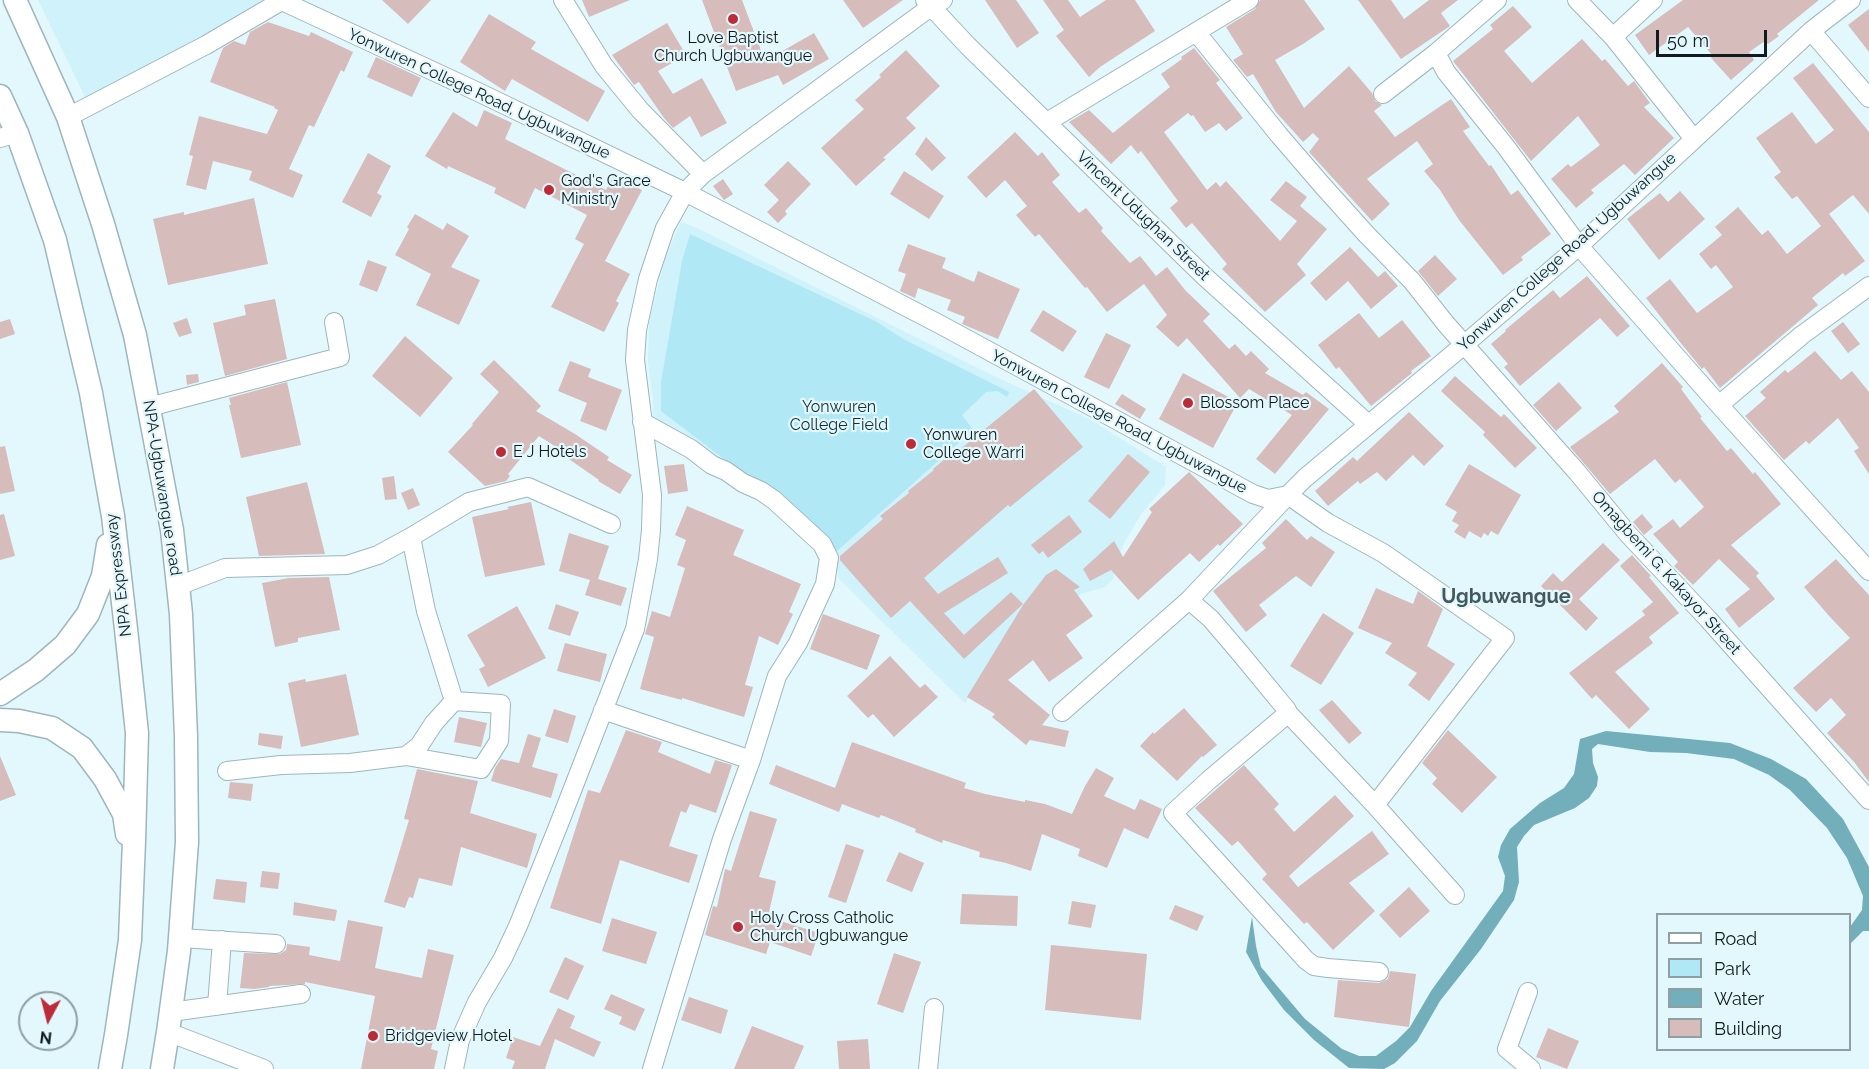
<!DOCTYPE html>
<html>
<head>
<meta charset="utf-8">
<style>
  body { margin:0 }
  #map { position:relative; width:1869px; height:1069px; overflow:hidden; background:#e3f8fd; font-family:Raleway,sans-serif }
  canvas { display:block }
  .legend { position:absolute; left:1656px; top:913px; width:195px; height:138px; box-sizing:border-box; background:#e3f8fd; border:2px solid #8f9fa3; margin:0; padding:8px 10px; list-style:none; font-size:18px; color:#111a1c }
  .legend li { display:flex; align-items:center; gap:12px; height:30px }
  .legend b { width:30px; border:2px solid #8f9fa3 }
  .north { position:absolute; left:18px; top:991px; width:60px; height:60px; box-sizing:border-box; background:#e3f8fd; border:2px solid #8f9fa3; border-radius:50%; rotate:187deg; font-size:16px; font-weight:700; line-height:24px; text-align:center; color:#111a1c }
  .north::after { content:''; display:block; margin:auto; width:21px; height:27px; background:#bc2b38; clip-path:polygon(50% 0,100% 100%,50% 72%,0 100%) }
  .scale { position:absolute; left:1656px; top:30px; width:111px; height:27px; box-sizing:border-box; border:3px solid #111a1c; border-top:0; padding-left:8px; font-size:18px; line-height:21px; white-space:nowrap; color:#111a1c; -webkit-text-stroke:4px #e3f8fd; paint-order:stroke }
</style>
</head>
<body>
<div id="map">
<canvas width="1869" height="1069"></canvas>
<ul class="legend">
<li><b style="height:8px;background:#fff"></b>Road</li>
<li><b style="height:16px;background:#b0e8f5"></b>Park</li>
<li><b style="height:16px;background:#73aebb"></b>Water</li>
<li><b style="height:16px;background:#d6bcbb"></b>Building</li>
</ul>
<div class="north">N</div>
<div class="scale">50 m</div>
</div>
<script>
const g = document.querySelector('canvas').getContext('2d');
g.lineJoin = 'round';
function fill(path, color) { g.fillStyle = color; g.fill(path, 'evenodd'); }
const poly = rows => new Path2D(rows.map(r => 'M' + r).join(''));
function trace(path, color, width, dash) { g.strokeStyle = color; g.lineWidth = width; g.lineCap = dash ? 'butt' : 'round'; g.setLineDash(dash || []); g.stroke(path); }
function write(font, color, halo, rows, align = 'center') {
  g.font = font + ' Raleway,sans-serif'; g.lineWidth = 4.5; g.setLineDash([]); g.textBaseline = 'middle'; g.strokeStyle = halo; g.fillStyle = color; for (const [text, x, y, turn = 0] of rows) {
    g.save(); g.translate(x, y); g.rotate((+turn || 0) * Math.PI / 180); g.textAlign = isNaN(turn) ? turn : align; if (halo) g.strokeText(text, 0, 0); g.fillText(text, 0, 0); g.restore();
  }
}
const built = poly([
  [38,0,266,0,102,91,85,97],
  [681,222,699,229,994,376,1091,420,1166,467,1165,485,1140,516,1124,543,1115,567,1113,579,1105,587,1084,593,1065,602,997,660,965,703,839,579,837,568,818,534,735,470,653,418,653,400,648,362,649,322,665,258]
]);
const green = poly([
  [690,234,875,321,905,340,1009,392,1007,397,998,391,986,392,962,415,973,430,837,551,765,483,736,468,661,411,661,382,682,261]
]);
const water = poly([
  [1606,731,1730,743,1771,759,1806,779,1843,819,1869,867,1869,931,1863,931,1850,944,1850,927,1862,910,1863,896,1847,858,1827,828,1790,790,1769,775,1734,759,1686,753,1650,752,1598,744,1592,749,1593,763,1598,777,1597,786,1589,798,1575,808,1534,825,1524,836,1517,847,1519,882,1514,900,1481,949,1440,1001,1417,1041,1395,1063,1384,1069,1349,1068,1314,1040,1284,1010,1262,981,1246,952,1252,917,1256,946,1261,967,1305,1019,1342,1049,1359,1056,1376,1056,1396,1041,1410,1027,1431,991,1503,891,1505,876,1498,857,1501,845,1510,829,1540,803,1564,788,1574,774,1580,739]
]);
const building = poly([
  [382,0,431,0,408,24],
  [582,0,630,0,589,17],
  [702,0,742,0,765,61,814,33,829,59,783,85,778,75,736,91],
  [843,0,903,0,863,28],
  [985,0,1016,0,1039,33,1017,48],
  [1043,0,1068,0,1080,17,1106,0,1135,0,1155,31,1100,67,1089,77,1056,36,1064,30],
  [1260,0,1304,0,1325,29,1303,44,1275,60,1304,108,1349,66,1372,93,1375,101,1382,105,1374,111,1395,137,1451,99,1470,127,1463,131,1489,166,1491,165,1511,195,1518,190,1551,234,1521,257,1523,260,1503,275,1459,220,1440,190,1424,171,1433,164,1417,141,1367,179,1390,204,1372,221,1309,152,1319,139,1313,133,1303,142,1276,112,1253,74,1247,77,1233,60,1243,54,1226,27,1255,9],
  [1358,0,1391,0,1404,19,1429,0,1458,0,1441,13,1450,26,1401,59],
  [1683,0,1819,0,1777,34,1779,36,1768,44,1765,41,1749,52,1754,60,1731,80,1711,58,1713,56,1688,27,1649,55,1635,35],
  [1513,6,1532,27,1504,51,1532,83,1582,39,1602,61,1605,59,1628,86,1634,81,1650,103,1644,107,1674,138,1635,175,1624,164,1591,190,1594,193,1576,208,1551,179,1568,164,1571,167,1600,145,1578,116,1531,161,1453,61,1493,29,1490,25],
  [1869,9,1869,52,1848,25],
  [489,14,536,42,531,49,605,91,588,122,512,79,505,91,460,62],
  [268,22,309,36,311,32,353,52,344,72,341,70,314,127,309,125,289,169,303,175,293,198,249,180,252,171,213,161,206,190,186,185,193,156,189,155,199,116,267,134,278,110,274,108,275,107,210,82,223,48,234,41,245,45,250,32],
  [667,23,686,55,658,71,673,94,702,78,727,123,701,137,690,116,673,128,664,118,639,82,634,85,612,55],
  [1194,48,1220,80,1216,83,1243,118,1226,131,1219,123,1205,132,1193,115,1191,116,1188,113,1164,132,1207,190,1216,182,1220,187,1226,181,1280,241,1297,221,1270,200,1286,181,1307,197,1300,206,1327,229,1297,264,1306,275,1265,312,1222,269,1227,264,1192,223,1186,228,1170,208,1178,201,1141,151,1138,154,1131,145,1111,164,1069,122,1089,110,1113,133,1170,87,1161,74,1182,59,1181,57],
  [906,50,940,86,906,118,916,128,883,158,886,159,856,186,821,148,864,109,855,100,881,77,879,75],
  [376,57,421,78,412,97,367,77],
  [1813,63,1869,132,1869,214,1853,195,1829,214,1865,261,1845,276,1843,273,1812,298,1818,305,1720,388,1704,367,1702,369,1680,342,1646,298,1670,279,1697,313,1733,287,1716,265,1711,269,1699,254,1722,235,1715,227,1738,207,1762,235,1768,230,1787,254,1821,226,1797,196,1792,199,1774,177,1781,172,1756,138,1792,112,1816,144,1834,130,1793,78],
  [484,110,512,123,505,139,606,190,613,176,642,190,605,261,630,274,616,301,619,303,604,332,551,307,584,244,575,239,587,215,535,188,525,209,494,193,496,188,448,166,447,169,425,156,453,112,477,127],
  [1015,132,1038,156,1042,152,1060,175,1052,182,1079,213,1086,208,1103,228,1101,231,1130,263,1140,256,1156,276,1167,267,1185,290,1210,314,1203,321,1229,349,1235,344,1246,356,1251,351,1269,369,1265,373,1303,395,1306,392,1329,409,1275,474,1256,459,1292,415,1249,389,1240,398,1187,338,1178,347,1156,327,1167,315,1144,284,1107,312,1087,287,1085,288,1039,234,1035,237,1016,215,1027,206,1005,180,986,198,967,177],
  [926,137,946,158,932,171,915,154],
  [368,153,391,166,377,193,382,196,371,217,342,202],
  [788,161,811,184,785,211,787,214,778,223,767,212,779,200,764,185],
  [904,171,944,196,929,219,890,194],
  [723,179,733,194,724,200,713,186],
  [1680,191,1705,219,1659,260,1627,219,1660,193,1668,202],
  [254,198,268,264,168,285,153,219,184,212,184,215],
  [415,214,443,230,447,223,469,236,451,267,480,280,459,325,416,305,431,274,395,255,409,229,407,227],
  [908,244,946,258,942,268,974,282,978,271,1020,289,998,339,962,324,965,317,947,310,951,300,918,288,915,298,900,291,906,274,898,271],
  [1350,247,1378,277,1385,271,1398,286,1371,309,1348,281,1326,301,1310,283],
  [1435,255,1457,279,1438,296,1418,271],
  [368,260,387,267,377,292,359,285],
  [1587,276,1630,326,1617,337,1600,318,1520,386,1504,367,1508,364,1491,344,1506,331,1505,330,1553,290,1560,298],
  [275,299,287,359,225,376,213,323,246,315,244,305],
  [1043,310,1077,331,1063,352,1030,331],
  [1359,313,1379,338,1402,320,1431,356,1411,371,1412,373,1371,406,1339,367,1336,369,1318,345],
  [187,318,192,333,179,337,173,323],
  [10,319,15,334,0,339,0,322],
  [1843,322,1860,344,1848,353,1831,331],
  [1106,333,1131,345,1109,389,1084,377],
  [405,336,453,378,420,417,372,376],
  [1815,351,1841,380,1852,371,1869,392,1869,474,1854,451,1859,448,1838,418,1809,444,1806,441,1784,460,1745,416,1766,398,1760,392,1785,370,1788,373],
  [494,360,541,406,536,411,575,434,609,457,607,460,632,475,620,494,598,481,599,480,566,457,567,454,539,436,508,474,510,476,506,481,485,486,448,452,473,425,472,424,499,392,480,374],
  [570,361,591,369,588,377,622,390,606,431,580,421,587,403,558,391],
  [1662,363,1683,387,1681,389,1702,417,1700,418,1727,451,1731,448,1753,474,1755,472,1781,504,1731,545,1759,573,1756,576,1775,599,1739,628,1725,609,1750,589,1719,559,1693,585,1674,566,1678,562,1653,534,1673,519,1680,528,1704,507,1680,479,1675,483,1655,459,1610,494,1570,447,1619,412,1614,406],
  [1183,373,1238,402,1213,448,1159,419],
  [198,374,199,382,187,385,186,375],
  [1455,376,1501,417,1504,414,1537,448,1515,468,1483,435,1485,432,1441,391],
  [287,382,301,445,241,458,229,405,231,405,229,398],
  [1559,382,1582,408,1556,431,1533,405],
  [1034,389,1083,447,1010,507,1008,505,924,578,938,594,998,557,1008,573,944,613,964,635,1011,592,1023,604,964,659,910,601,891,618,840,560,840,556,883,519,880,516,909,493,908,491,934,470,933,469,951,454,952,456],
  [1122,394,1146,409,1140,419,1115,404],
  [1409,412,1444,446,1424,466,1413,455,1386,481,1377,472,1360,484,1358,481,1328,506,1315,491,1353,457,1357,461],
  [5,446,15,491,0,494,0,447],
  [1128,454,1150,472,1110,519,1088,501],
  [684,464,688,491,668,494,664,466],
  [1469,464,1521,495,1498,535,1491,531,1488,536,1484,533,1481,538,1469,531,1465,539,1454,532,1459,525,1452,521,1457,512,1445,505],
  [1189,472,1243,524,1220,546,1218,544,1199,562,1190,553,1138,600,1111,570,1090,581,1083,569,1114,541,1123,557,1152,512,1149,509],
  [394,476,397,499,385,500,382,478],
  [307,482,325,554,259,556,246,497],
  [413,488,420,505,408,510,401,493],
  [531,502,545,565,485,577,472,517,509,509,507,507],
  [687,506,744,530,733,555,801,584,789,612,793,614,778,645,759,636,745,685,753,687,744,717,682,698,682,700,640,689,654,637,645,634,652,611,670,617,685,568,677,565,686,540,675,535],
  [4,514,15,556,0,560,0,515],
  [1642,514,1653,527,1644,535,1633,522],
  [1069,515,1082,532,1048,558,1043,551,1039,554,1031,545],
  [1286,519,1307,540,1311,536,1335,552,1311,587,1296,576,1259,605,1267,615,1246,632,1213,591,1266,548,1262,543],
  [569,533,609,546,598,579,627,588,621,606,585,595,590,580,559,571],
  [1603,543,1620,560,1579,599,1598,618,1586,631,1541,586,1553,573,1562,582],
  [1632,555,1651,576,1649,577,1679,613,1649,637,1653,643,1615,672,1650,709,1629,729,1596,695,1592,699,1569,673,1645,615,1642,611,1653,602,1620,566],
  [1836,559,1869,595,1869,782,1854,762,1827,733,1846,715,1831,698,1816,712,1793,688,1850,638,1830,617,1804,587],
  [1056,569,1080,587,1074,590,1093,616,1066,635,1083,658,1049,682,1033,660,1008,680,1050,715,1042,725,1069,731,1065,747,1030,740,1026,745,992,717,995,714,967,697,1023,605,1046,575],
  [329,577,340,630,298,638,298,642,275,647,262,583,289,578],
  [1376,588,1413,604,1418,591,1443,609,1427,646,1455,664,1429,701,1408,685,1417,673,1385,653,1392,643,1358,628],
  [556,604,579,612,570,636,548,629],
  [517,606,546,658,488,687,479,669,485,666,467,635],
  [1323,613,1354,633,1321,685,1290,666],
  [823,614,880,635,867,670,810,649],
  [565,643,607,654,600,682,557,671],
  [890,656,920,688,925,684,938,697,894,737,873,714,868,718,847,696],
  [346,674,359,735,301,747,288,683,305,679,306,682],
  [1332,700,1362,733,1349,744,1319,710],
  [1184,708,1217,745,1203,757,1202,756,1177,781,1140,746,1153,732,1154,734],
  [554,709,576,716,568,743,545,736],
  [459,717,487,723,481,747,454,742],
  [626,730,662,742,658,752,710,774,715,760,732,765,716,813,690,804,686,813,681,811,669,846,698,855,689,883,620,860,601,924,550,908,588,790,600,793],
  [1448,730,1497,777,1462,813,1432,784,1437,778,1422,763],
  [259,733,283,736,281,749,258,745],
  [528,734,541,738,532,767,558,774,551,798,491,781,495,768,501,759,519,763],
  [852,742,966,783,964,788,985,794,1025,802,1025,800,1045,804,1072,814,1085,786,1096,768,1114,778,1104,796,1135,810,1140,799,1162,809,1148,839,1124,828,1107,868,1078,856,1080,849,1042,834,1031,871,1006,863,979,857,980,852,943,840,942,843,915,832,916,829,881,815,879,818,842,804,839,812,769,784,776,765,835,788],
  [0,756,16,795,0,801],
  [1244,765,1279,804,1274,809,1294,832,1335,795,1354,816,1289,876,1298,887,1372,831,1389,854,1349,883,1375,911,1333,950,1307,922,1304,924,1262,879,1267,874,1238,841,1232,846,1195,808],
  [417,769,478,781,470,813,537,834,527,868,461,847,452,886,419,878,413,898,409,897,405,908,384,902,409,820,404,819],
  [230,782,253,784,251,801,228,798],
  [750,811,777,819,759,877,776,881,768,917,819,933,811,956,770,942,766,954,705,935,713,906,717,907,725,869,731,871],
  [846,844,864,850,846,903,828,897],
  [899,852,924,863,912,892,886,881],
  [262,871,280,873,278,889,260,887],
  [216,879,247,882,245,903,213,899],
  [1409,887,1430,911,1400,938,1379,915],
  [962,894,1018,896,1017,926,960,924],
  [1072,901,1096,905,1091,928,1068,924],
  [294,902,337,910,335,921,293,915],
  [1175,905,1204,916,1197,931,1169,919],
  [612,918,657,932,646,964,602,951],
  [348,920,383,927,375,968,422,978,428,949,454,955,431,1049,438,1051,434,1069,361,1069,375,996,305,982,305,984,269,986,269,987,254,989,240,988,244,953,280,954,286,950,287,944,310,947,309,955,340,961],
  [1051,945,1147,954,1141,1020,1045,1010],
  [894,953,921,962,903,1013,877,1004],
  [565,957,584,966,568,1000,549,992],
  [1390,971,1416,974,1409,1027,1334,1017,1338,980,1379,983,1388,979],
  [611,994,645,1009,635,1031,619,1024,622,1017,604,1009],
  [689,997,728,1010,721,1034,681,1020],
  [558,1008,575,1016,570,1028,601,1042,594,1057,555,1039,545,1069,512,1069,515,1061,506,1058,513,1037,540,1046],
  [752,1026,804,1046,794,1069,734,1069],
  [1548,1028,1579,1041,1567,1069,1536,1057],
  [868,1039,870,1069,839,1069,837,1041]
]);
const minor = poly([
  [563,0,604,66,640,110,703,174],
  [925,0,968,46,1204,276,1368,424],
  [1497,0,1436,53,1446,72,1506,147,1579,246,1719,405,1869,571],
  [1577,0,1613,37,1694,139],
  [282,1,478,92,685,192,941,325,1253,494,1268,499,1288,495,1305,478,1465,344,1579,246,1811,31,1851,0],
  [1811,31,1869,98],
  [1196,32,1279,135,1322,185,1367,235,1412,281,1446,324,1577,472,1628,534,1708,619,1869,800],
  [1613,37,1653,0],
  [1383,94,1436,53],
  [68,117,206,45,283,0],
  [1047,122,1249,0],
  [0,138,17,133],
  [1719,405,1802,335,1869,286],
  [149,407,340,357,334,322],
  [642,422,691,449,712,465,726,471,743,483,761,491,774,500,822,544,829,558,825,584,798,643,777,676,751,760,722,839,652,1069],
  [178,586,225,568,347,565,378,555,411,537,469,502,528,487,611,524],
  [1189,600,1211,619,1240,653,1287,710,1286,715,1209,780,1173,813,1306,960,1314,966,1328,968,1379,972],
  [603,710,751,760],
  [1286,711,1375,805],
  [1062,712,1189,600,1288,495,1328,523,1383,553,1505,638,1375,805,1455,895],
  [406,756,481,769,499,741,501,704,454,701,426,611,411,537],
  [227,771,281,765,350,763,406,756,419,746,434,723,454,701],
  [180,938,276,944],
  [1528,992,1507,1049,1531,1069],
  [217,1006,222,940],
  [171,1012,301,994],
  [168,1032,264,1069],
  [454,1069,460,1040,477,1002,503,958,518,926,559,824,635,629,648,559,651,530,652,495,635,360,637,330,648,279,665,228,685,192,703,174,932,6,943,0],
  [928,1069,934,1008]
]);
const major = poly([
  [15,0,68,117,103,224,135,335,172,530,181,614,186,737,187,842,179,951,168,1032,162,1069],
  [0,96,17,133,55,240,91,393,113,516,126,629,137,733,134,841,130,940,116,1035,110,1069],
  [0,694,36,670,65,645,88,614,103,576,108,545],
  [0,720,19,721,52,728,82,748,105,779,124,814,127,834]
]);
const markers = [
  [733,19,6,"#bc2b38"],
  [549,190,6,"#bc2b38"],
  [1188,403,6,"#bc2b38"],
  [911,444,6,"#bc2b38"],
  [501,452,6,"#bc2b38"],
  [738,927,6,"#bc2b38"],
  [373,1036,6,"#bc2b38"]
];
const poiNames = [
  ["Love Baptist",733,38,"center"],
  ["Church Ugbuwangue",733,56,"center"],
  ["God's Grace",561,181],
  ["Ministry",561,199],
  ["Blossom Place",1200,403],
  ["Yonwuren",923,435],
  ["College Warri",923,453],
  ["E J Hotels",513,452],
  ["Holy Cross Catholic",750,918],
  ["Church Ugbuwangue",750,936],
  ["Bridgeview Hotel",385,1036]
];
const streetNames = [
  ["Yonwuren College Road, Ugbuwangue",479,94,25],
  ["Vincent Udughan Street",1143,216,44],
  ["Yonwuren College Road, Ugbuwangue",1567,252,-42],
  ["Yonwuren College Road, Ugbuwangue",1119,422,28],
  ["NPA-Ugbuwangue road",162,488,81],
  ["Omagbemi G. Kakayor Street",1666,573,48],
  ["NPA Expressway",119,575,-97]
];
const parkNames = [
  ["Yonwuren",839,407],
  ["College Field",839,425]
];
const quarterNames = [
  ["Ugbuwangue",1506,597]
];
fill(built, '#cff2fb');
fill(green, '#b0e8f5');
fill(water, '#73aebb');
fill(building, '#d6bcbb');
trace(minor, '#9db6bc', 20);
trace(major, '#9db6bc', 25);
trace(minor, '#fff', 18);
trace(major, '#fff', 22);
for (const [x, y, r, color] of markers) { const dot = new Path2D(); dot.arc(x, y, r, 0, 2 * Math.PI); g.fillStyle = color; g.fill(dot); trace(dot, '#e3f8fd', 2); }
write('16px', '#111a1c', '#e3f8fd', poiNames, 'left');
write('16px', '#111a1c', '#e3f8fd', streetNames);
write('16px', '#113036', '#e3f8fd', parkNames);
write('bold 20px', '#42595e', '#e3f8fd', quarterNames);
</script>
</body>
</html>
